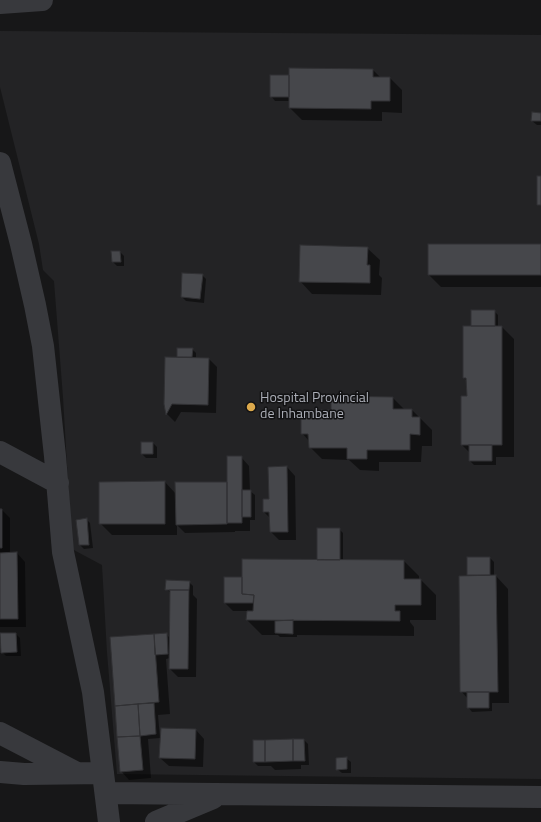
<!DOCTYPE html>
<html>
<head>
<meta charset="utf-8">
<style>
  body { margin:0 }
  canvas { display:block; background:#171718 }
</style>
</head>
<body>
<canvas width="541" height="822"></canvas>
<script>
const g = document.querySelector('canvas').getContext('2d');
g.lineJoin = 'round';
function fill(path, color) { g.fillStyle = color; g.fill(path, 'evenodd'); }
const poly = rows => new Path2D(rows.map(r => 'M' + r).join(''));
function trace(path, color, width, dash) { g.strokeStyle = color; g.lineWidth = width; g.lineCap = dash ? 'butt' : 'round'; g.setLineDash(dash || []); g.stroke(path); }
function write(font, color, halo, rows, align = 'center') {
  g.font = font + ' "Titillium Web",sans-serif'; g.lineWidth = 3; g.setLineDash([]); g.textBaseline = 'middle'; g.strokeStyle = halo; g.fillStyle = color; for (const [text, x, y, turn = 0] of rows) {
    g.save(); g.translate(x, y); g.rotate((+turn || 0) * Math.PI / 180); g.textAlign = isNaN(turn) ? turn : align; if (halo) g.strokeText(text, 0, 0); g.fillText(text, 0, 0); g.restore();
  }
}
const built = poly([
  [0,31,541,35,541,113,532,113,531,121,541,121,541,176,537,176,537,204,541,205,541,244,428,244,428,275,541,275,541,779,117,774,107,652,102,565,72,549,63,397,54,281,43,270,39,244,0,87],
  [290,68,373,69,373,77,390,78,390,101,371,101,370,109,289,108,289,97,270,97,270,75,289,75],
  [300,245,368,247,367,265,370,265,370,283,299,282],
  [183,273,202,274,200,299,181,297],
  [494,310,495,326,502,326,502,445,492,445,492,461,469,461,469,445,461,445,461,396,467,396,466,378,463,378,463,326,471,326,471,311],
  [178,348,192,348,192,357,209,358,208,405,172,404,166,414,164,404,165,357,177,357],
  [332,396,393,397,393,409,412,409,412,417,420,418,420,434,410,434,367,450,367,459,347,459,347,448,309,448,308,434,301,434,301,415,310,415,310,410,331,410],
  [287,466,288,532,270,532,269,512,263,512,263,499,269,499,268,467],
  [99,482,165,482,165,523,99,524],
  [176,482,227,482,242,490,227,524,176,525],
  [86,518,89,544,79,545,76,520],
  [490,557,490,575,496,576,498,691,460,692,459,576,467,575,467,558],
  [317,560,404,579,421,579,421,605,395,605,395,611,400,611,399,621,293,620,293,633,276,633,275,621,246,620,247,611,253,611,253,603,224,603,224,577,242,577],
  [166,580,190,581,188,669,169,669,170,590,165,589],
  [166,633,168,654,155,655,159,702,154,703,156,734,140,736,143,770,120,772,110,637],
  [161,728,196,729,195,759,160,758],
  [304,739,305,761,253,762,253,740]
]);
const shadow = poly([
  [373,70,381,78,390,78,402,90,402,113,382,112,382,121,302,120,290,108,290,101,275,101,271,96,289,76],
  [541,114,541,125,537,125,532,121],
  [429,245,541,245,541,287,441,287,429,275],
  [367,248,380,260,379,275,382,278,381,295,312,294,300,281],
  [120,252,124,256,124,266,117,266,113,262],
  [183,274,202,275,206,279,204,303,186,301,182,297],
  [494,311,498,315,498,327,502,327,514,339,514,457,496,457,496,465,474,465,470,461,470,453,462,445,468,397,467,381,464,378,473,327],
  [178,349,192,349,196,353,196,358,209,359,217,367,216,413,181,412,175,422,167,414,165,404,178,358],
  [393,398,405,410,412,410,432,430,432,446,422,446,421,462,379,462,379,471,360,470,349,460,322,459,310,447,309,441,302,433,311,416],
  [153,443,157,447,157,458,146,458,142,454],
  [241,457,249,466,250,491,255,495,255,520,250,520,250,531,235,531,235,532,185,533,177,525,177,535,112,535,100,523,165,482,176,494,228,483],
  [287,467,295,476,296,540,279,540,271,532,270,518,264,512,264,500,270,500],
  [0,510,2,510,10,518,10,554,17,553,25,562,26,627,0,627],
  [86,519,90,523,93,548,84,549,80,545],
  [339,529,343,533,343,561,404,561,419,576,419,580,421,580,436,595,436,620,410,620,410,622,414,627,414,636,297,635,297,637,280,637,278,635,262,635,247,620,248,611,233,611,225,603,242,578,320,561],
  [468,558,490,558,494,562,494,576,496,576,508,589,509,703,492,703,492,711,472,712,468,707,468,699,461,691,470,577,468,575],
  [189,582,193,586,193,595,197,599,196,677,178,677,170,669,170,658,166,659,170,714,158,715,160,738,148,739,151,778,129,780,121,771,111,638,166,634,170,638,171,593,166,589],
  [16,634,20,638,21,656,6,656,2,652],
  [196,730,204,739,203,767,169,766,160,758],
  [304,740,308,744,309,765,301,765,301,769,275,770,271,766,258,766,254,762],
  [346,758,351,762,351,773,342,773,337,769]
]);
const building = poly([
  [289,68,373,69,373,77,390,77,390,101,371,101,371,109,289,108,289,68],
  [270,75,289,75,289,97,270,97,270,75],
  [532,112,541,113,541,121,531,121,532,112],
  [537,176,541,176,541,205,537,205,537,176],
  [428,244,541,244,541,275,428,275,428,244],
  [300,245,368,247,367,265,370,265,370,283,299,282,300,245],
  [111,251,120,251,121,262,112,262,111,251],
  [182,273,203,274,200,299,181,297,182,273],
  [471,310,495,310,495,326,471,326,471,310],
  [463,326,502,326,502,445,461,445,461,396,467,396,466,378,463,378,463,326],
  [177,348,193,348,192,357,177,357,177,348],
  [165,357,209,358,208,405,172,404,166,415,164,404,165,357],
  [331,396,393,397,393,409,412,409,412,417,420,417,420,435,410,434,410,450,367,450,367,459,347,459,347,448,309,448,308,434,301,434,301,415,310,415,310,410,331,410,331,396],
  [141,442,153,442,153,454,141,454,141,442],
  [469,445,492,445,492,461,469,461,469,445],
  [227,456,242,456,242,523,227,523,227,456],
  [287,466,288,532,270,532,269,512,263,512,263,499,269,499,268,467,287,466],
  [165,481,165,524,99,524,99,482,165,481],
  [175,482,227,482,227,524,176,525,175,482],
  [242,490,251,490,251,517,242,517,242,490],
  [0,509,2,509,2,548,0,548,0,509],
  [87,518,89,545,79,545,76,520,87,518],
  [317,528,340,528,340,560,317,560,317,528],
  [17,552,18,619,0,619,0,553,17,552],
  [467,557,490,557,490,575,467,575,467,557],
  [242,559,404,560,404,579,421,579,421,605,395,605,395,611,400,611,400,621,246,620,247,611,253,611,254,595,242,594,242,559],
  [496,575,498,692,460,692,459,576,496,575],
  [224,577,242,577,242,594,254,595,253,603,224,603,224,577],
  [166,580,190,581,189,590,165,590,166,580],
  [170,590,189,590,188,669,169,669,170,590],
  [293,620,293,634,275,633,275,621,293,620],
  [0,633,16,633,17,652,1,653,0,633],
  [167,633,168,654,155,655,154,634,167,633],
  [154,634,159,702,115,706,110,637,154,634],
  [467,692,489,692,489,708,467,708,467,692],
  [154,703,156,734,140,736,138,704,154,703],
  [138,704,140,736,117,737,115,706,138,704],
  [161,728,196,729,195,759,159,758,161,728],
  [140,736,143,770,120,772,117,737,140,736],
  [293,739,293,761,265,762,265,740,293,739],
  [293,739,304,739,305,761,293,761,293,739],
  [253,740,265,740,265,762,253,762,253,740],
  [347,757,347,769,336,770,336,758,347,757]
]);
const minor = poly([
  [0,3,42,0],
  [0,163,21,244,35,305,43,346,55,456,63,552,93,692,109,822],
  [0,452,58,483],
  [0,733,75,772],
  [0,772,24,774,103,773],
  [106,793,541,797],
  [156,822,213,798]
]);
const markers = [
  [251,407,5,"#dca94c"]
];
const poiNames = [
  ["Hospital Provincial",260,399],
  ["de Inhambane",260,415]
];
fill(built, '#232325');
fill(shadow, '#0007');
fill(building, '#46474b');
trace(building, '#313134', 1);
trace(minor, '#38393d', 22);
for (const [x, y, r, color] of markers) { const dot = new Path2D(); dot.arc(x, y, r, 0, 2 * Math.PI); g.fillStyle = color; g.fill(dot); trace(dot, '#121213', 1.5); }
write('14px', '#abaeb7', '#121213', poiNames, 'left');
</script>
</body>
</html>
